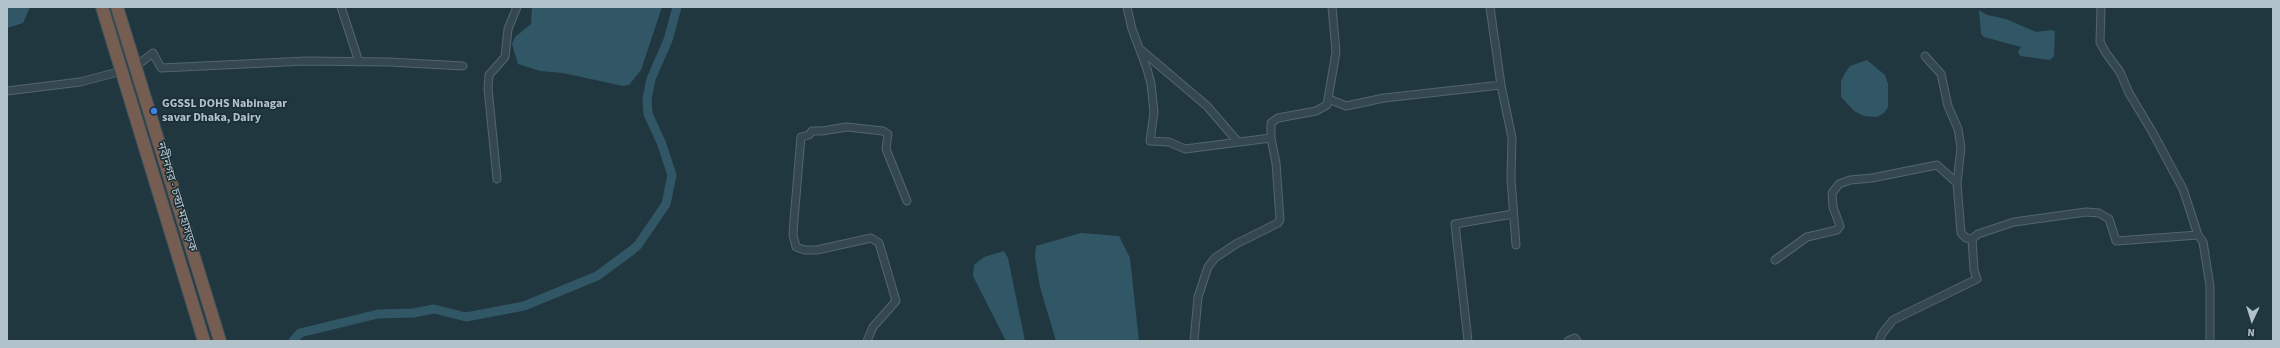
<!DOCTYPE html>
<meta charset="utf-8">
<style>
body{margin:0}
#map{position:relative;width:2280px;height:348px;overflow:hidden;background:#213740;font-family:"Source Sans 3",sans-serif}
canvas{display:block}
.frame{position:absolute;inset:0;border:8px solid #b1c2ca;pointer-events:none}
.north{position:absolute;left:2232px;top:300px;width:40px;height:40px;-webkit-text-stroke:3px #1a2d34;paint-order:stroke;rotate:184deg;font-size:11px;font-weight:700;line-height:16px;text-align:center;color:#b1c2ca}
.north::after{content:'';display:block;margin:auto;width:14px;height:18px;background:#b1c2ca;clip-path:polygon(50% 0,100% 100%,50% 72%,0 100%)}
</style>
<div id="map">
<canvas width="2280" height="348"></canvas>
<div class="frame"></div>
<div class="north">N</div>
</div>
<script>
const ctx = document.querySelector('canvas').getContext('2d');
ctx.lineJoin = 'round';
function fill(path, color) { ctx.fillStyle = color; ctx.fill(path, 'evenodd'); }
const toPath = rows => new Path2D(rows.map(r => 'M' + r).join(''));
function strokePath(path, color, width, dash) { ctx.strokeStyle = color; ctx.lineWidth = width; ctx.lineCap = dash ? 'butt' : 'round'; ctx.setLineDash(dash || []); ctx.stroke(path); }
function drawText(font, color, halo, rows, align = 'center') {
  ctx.font = font + ' "Source Sans 3","Noto Sans Bengali",sans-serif'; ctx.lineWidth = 3; ctx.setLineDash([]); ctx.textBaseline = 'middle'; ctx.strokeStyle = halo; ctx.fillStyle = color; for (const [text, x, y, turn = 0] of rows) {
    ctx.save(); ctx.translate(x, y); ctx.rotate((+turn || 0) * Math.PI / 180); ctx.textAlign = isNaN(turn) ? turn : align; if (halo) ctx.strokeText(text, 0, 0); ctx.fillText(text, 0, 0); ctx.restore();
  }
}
fill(toPath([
 [7,7,30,7,23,23,7,28],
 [532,7,662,7,641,70,629,85,623,86,563,73,540,71,518,64,512,44,515,37,531,24],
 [1979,10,1987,15,2006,19,2036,32,2051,30,2055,31,2054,56,2050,60,2020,56,2018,52,2021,47,1984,37,1981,34],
 [1867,60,1885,75,1888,84,1888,107,1884,113,1877,117,1864,116,1854,111,1841,97,1841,81,1844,75,1850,66],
 [1081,233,1119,236,1130,258,1139,341,1056,341,1040,287,1035,257,1036,246],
 [1004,251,1008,258,1025,341,1006,341,973,276,974,265,984,257]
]), '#315766');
strokePath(toPath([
 [293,341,300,333,378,314,413,313,434,309,466,317,524,306,597,276,631,251,638,245,666,204,672,175,661,142,648,114,647,99,651,79,668,40,677,7]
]), '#315766', 9);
const street = toPath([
 [341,7,359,62],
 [1127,7,1132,29,1147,69,1151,84,1154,112,1150,141,1169,142,1185,149,1271,138],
 [1490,7,1501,85,1512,138,1511,179,1516,245],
 [2101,7,2100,42,2106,53,2120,72,2129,93,2153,133,2183,189,2198,235,2203,242,2210,286,2210,341],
 [1141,50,1207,106,1238,142],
 [1925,56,1941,74,1948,106,1958,129,1961,148,1957,183],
 [135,67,153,53,161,68,306,61,389,62,463,66],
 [7,91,80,82,122,71],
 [1329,99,1346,106,1384,98,1501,85],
 [497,179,488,88,489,75,505,57,508,29,517,7],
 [1775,260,1807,237,1837,230,1840,226,1833,207,1832,193,1839,184,1850,180,1872,178,1937,165,1957,183,1961,233,1966,238,1972,239],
 [867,341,873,327,896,301,879,243,871,238,817,250,805,250,796,247,793,235,794,220,801,137,809,135,812,131,822,131,847,127,883,131,888,134,886,149,907,201],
 [1194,341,1198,297,1208,267,1215,258,1236,244,1278,223,1280,220,1276,163,1271,138,1271,123,1278,118,1316,111,1327,105,1336,52,1332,7],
 [1468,341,1455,224,1513,214],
 [1568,341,1575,338,1577,341],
 [1879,341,1882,334,1893,320,1977,279,1974,270,1972,239,1978,234,2014,222,2086,212,2099,213,2109,219,2116,241,2198,235]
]);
const highway = toPath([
 [102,7,204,341],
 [117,7,220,341]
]);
strokePath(street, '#53656d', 9);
strokePath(highway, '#40525a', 14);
strokePath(street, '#35484f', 7);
strokePath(highway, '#765d51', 12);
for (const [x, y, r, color] of [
 [154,111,4,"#3f7fe0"]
]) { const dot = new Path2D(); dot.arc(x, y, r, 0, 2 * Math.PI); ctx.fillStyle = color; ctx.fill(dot); strokePath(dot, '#1a2d34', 1.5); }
drawText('bold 12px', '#b1c2ca', '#1a2d34', [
 ["GGSSL DOHS Nabinagar",162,104],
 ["savar Dhaka, Dairy",162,118]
], 'left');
drawText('12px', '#b1c2ca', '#1a2d34', [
 ["নবীনগর - চন্দ্রা মহাসড়ক",176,197,73]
]);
</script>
